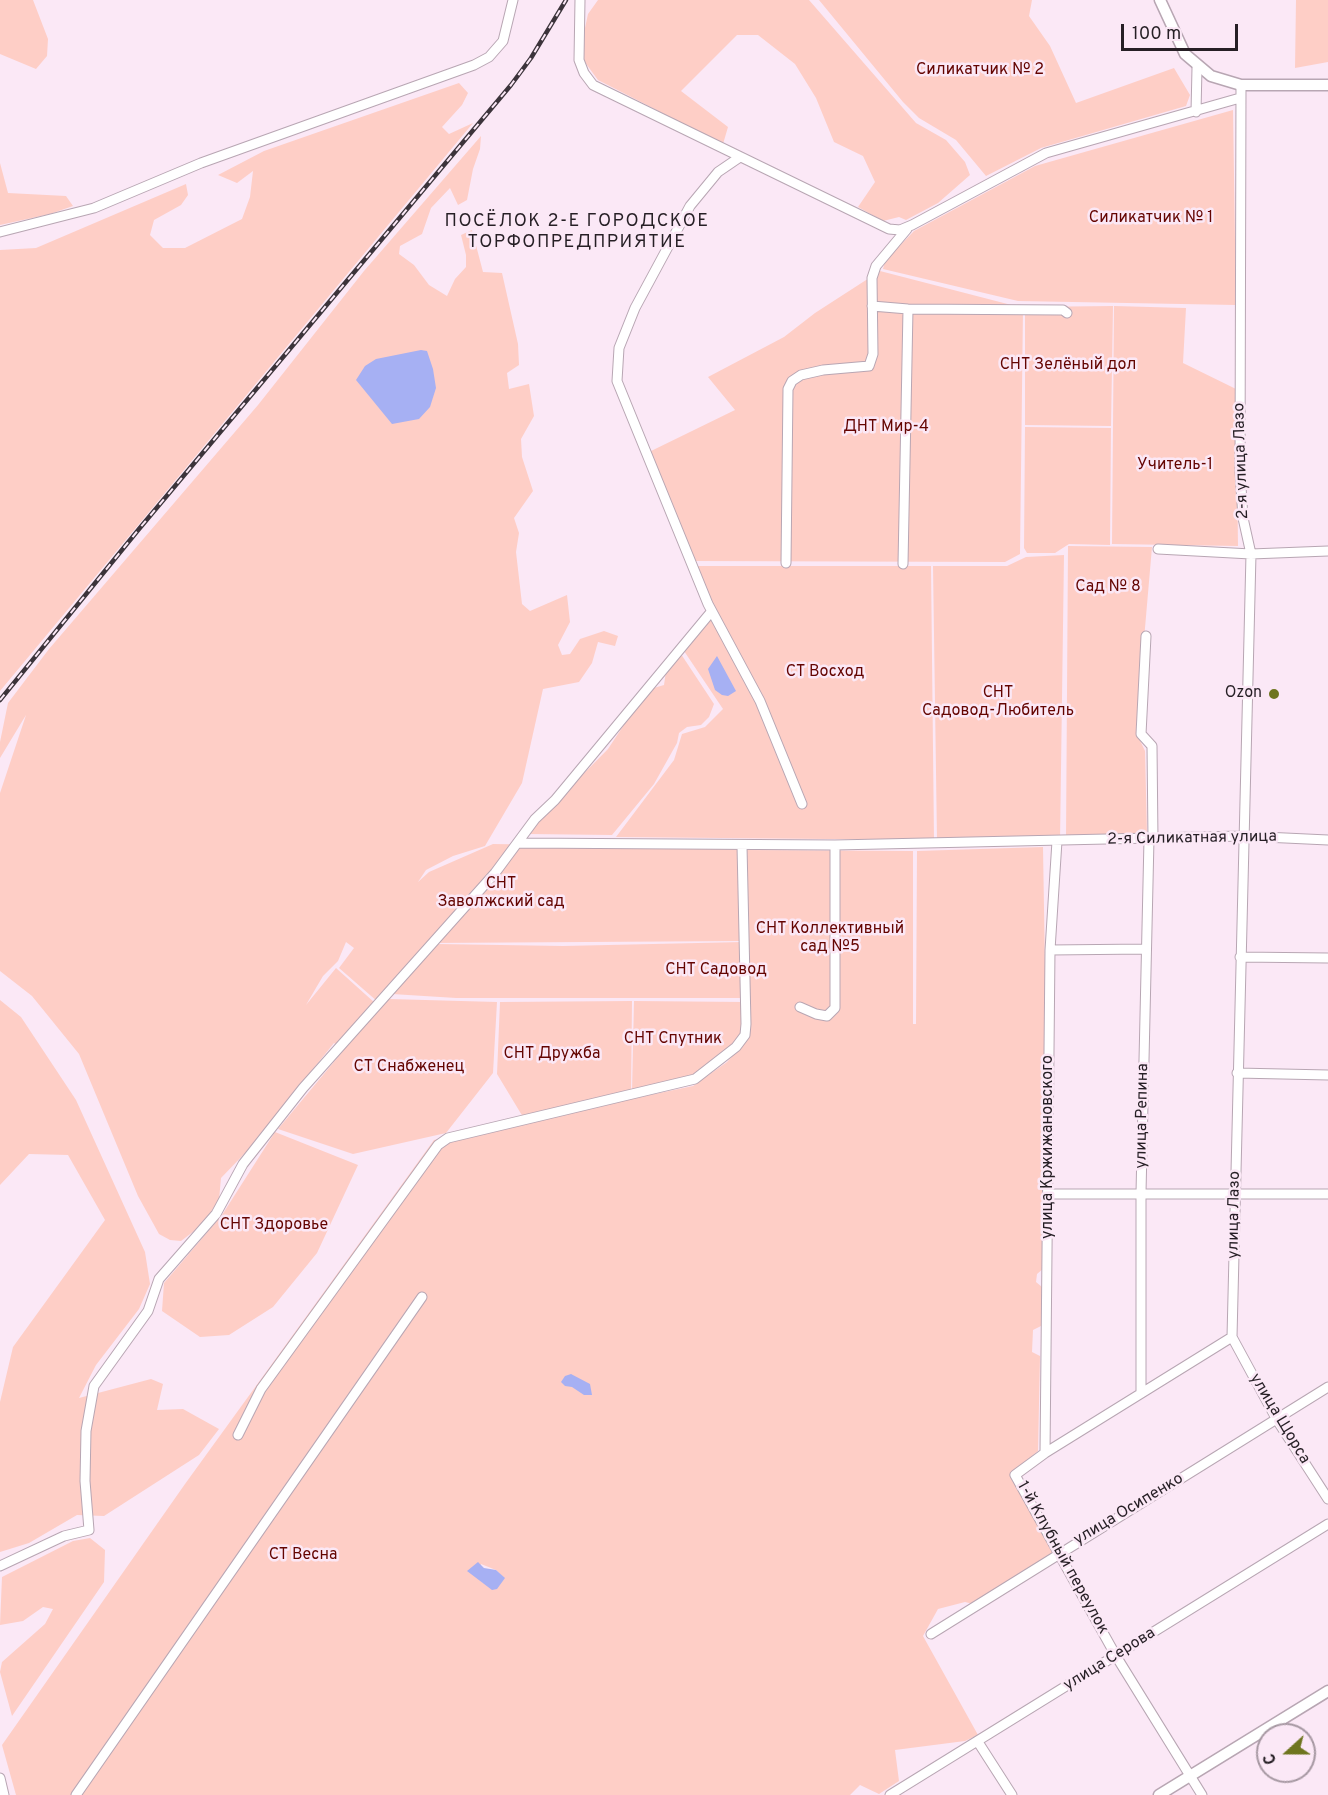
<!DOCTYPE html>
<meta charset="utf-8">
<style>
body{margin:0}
#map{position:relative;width:1328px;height:1795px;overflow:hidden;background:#fbe8f6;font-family:Overpass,sans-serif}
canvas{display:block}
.north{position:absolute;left:1256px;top:1723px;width:60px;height:60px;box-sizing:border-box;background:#fbe8f6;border:2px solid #a698a2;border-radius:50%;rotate:249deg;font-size:16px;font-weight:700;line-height:24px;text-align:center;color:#261f25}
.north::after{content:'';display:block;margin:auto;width:21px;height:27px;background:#6e751e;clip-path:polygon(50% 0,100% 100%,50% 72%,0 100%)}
.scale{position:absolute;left:1121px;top:24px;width:117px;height:27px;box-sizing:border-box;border:3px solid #261f25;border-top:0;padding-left:8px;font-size:18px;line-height:21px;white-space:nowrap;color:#261f25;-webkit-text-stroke:4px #fbe8f6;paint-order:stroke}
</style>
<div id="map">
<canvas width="1328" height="1795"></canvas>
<div class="north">С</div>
<div class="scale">100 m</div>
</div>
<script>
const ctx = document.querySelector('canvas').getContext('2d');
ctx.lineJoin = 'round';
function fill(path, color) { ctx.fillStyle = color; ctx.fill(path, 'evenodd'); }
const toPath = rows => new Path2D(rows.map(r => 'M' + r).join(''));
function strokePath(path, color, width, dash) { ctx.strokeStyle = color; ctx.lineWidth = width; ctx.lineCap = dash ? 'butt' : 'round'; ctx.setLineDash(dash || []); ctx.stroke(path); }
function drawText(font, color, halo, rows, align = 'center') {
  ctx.font = font + ' Overpass,sans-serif'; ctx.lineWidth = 5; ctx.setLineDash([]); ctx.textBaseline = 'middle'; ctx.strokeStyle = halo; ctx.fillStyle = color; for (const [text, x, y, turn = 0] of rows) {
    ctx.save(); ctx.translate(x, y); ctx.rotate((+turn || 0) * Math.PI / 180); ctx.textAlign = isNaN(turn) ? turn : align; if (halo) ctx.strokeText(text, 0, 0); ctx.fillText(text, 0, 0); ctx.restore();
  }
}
fill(toPath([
 [0,0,33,0,48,39,47,56,36,69,0,54],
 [598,0,809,0,916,123,946,140,965,162,970,175,938,203,906,220,899,217,883,221,858,207,875,182,863,156,834,142,816,98,795,64,758,35,737,35,681,91,728,127,723,144,598,80,584,61,583,37,588,14],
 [819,0,1032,0,1029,16,1050,46,1076,103,1174,68,1190,95,1186,106,1041,148,986,176,956,140,919,118,903,102],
 [1296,0,1328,0,1328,62,1295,68],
 [459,83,468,93,462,105,442,127,449,134,473,123,0,691,0,250,36,248,186,184,188,195,181,205,154,220,150,235,163,248,185,248,242,219,250,197,253,171,237,183,218,175,264,151],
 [1233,110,1236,305,1018,301,883,269,885,261,914,231,1035,166],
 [481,136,480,149,473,169,467,200,458,205,450,188,431,208,422,234,400,246,399,254,414,265,429,285,447,296,455,279,466,267,466,255,461,235,472,230,483,272,502,273,518,344,519,365,507,373,509,389,529,384,534,416,521,439,522,457,533,491,514,518,519,533,516,552,522,604,530,611,567,595,570,622,558,645,562,655,570,654,580,639,604,631,618,636,615,646,598,642,592,663,579,682,543,689,522,783,485,846,453,856,426,870,418,882,429,872,493,844,740,848,742,941,431,943,379,1002,389,999,497,1002,493,1073,446,1133,353,1154,278,1129,343,1051,334,1043,247,1151,221,1178,219,1200,202,1225,181,1241,170,1240,159,1234,138,1196,79,1054,32,996,0,971,0,793,26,715,0,758,0,742,8,703,49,649,258,405,364,271],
 [346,942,354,948,339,968,378,1002,375,1003,336,968,306,1005,323,976,338,961],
 [0,163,8,193,66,196,73,206,50,214,0,225],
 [880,271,1023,308,1020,554,1005,562,693,561,649,452,735,410,708,377,784,337,815,313],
 [1113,306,1111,426,1025,425,1025,307],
 [1114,306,1186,308,1183,363,1236,389,1238,546,1112,544],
 [1025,427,1111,428,1110,545,1069,544,1055,553,1027,553,1024,548],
 [1068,546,1152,547,1136,732,1145,751,1147,834,1066,838],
 [1064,555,1060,841,937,840,933,566,1007,566,1026,557],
 [696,566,931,566,934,840,616,837,674,760,682,734,705,727,723,709,684,651,716,613],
 [677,648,714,704,709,717,701,725,687,727,679,733,677,743,654,784,612,835,528,834,533,825,608,749,647,690,664,685,666,671],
 [1043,847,1046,1030,1044,1268,1037,1274,1036,1282,1042,1287,1041,1326,1033,1330,1032,1352,1040,1356,1038,1451,1010,1475,1054,1552,973,1604,965,1602,938,1609,923,1636,978,1735,965,1741,895,1750,899,1781,879,1794,860,1785,850,1795,16,1795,2,1745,185,1484,434,1140,693,1086,727,1062,749,1038,747,850,913,851,913,1024,916,1024,917,851],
 [481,1564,496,1570,504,1578,500,1583,483,1583,480,1579],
 [743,942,744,998,456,998,392,994,437,944,563,946],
 [0,1000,21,1017,76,1100,145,1252,150,1284,139,1309,96,1365,79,1398,151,1379,163,1384,157,1410,183,1409,219,1429,199,1455,104,1516,77,1515,29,1543,0,1552,0,1402,13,1347,105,1220,68,1155,29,1154,0,1185],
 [632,1001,631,1092,523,1117,497,1074,500,1002],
 [634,1001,744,1002,742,1033,719,1059,693,1077,632,1092],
 [275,1132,358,1165,317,1253,273,1307,229,1335,200,1337,162,1311,164,1283,222,1215],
 [90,1538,105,1550,104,1582,12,1716,0,1672,2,1662,45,1624,53,1609,43,1607,23,1621,0,1625,2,1577,73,1541]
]), '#fecec6');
fill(toPath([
 [421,350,427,351,433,369,436,388,430,407,419,419,392,424,356,380,365,366,376,359],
 [717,656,736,691,728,696,722,695,715,690,708,669],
 [571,1374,590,1384,592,1395,584,1395,572,1387,565,1386,561,1382,565,1376],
 [478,1562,484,1568,496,1570,505,1578,497,1589,492,1590,467,1571]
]), '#a6b0f3');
const minor = toPath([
 [580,0,579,60,584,73,593,85,889,229,900,230,912,225,1046,153,1240,98],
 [1196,112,1197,68],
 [740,157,718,172,690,206,635,308,619,348,617,381,708,604,760,701,802,804],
 [0,232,94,208,201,163,474,65,489,57,503,41,513,0],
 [872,306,908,309,1063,310,1067,313],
 [1158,549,1251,554,1328,551],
 [786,563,788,389,792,381,801,375,823,370,869,366,873,354,872,278,876,266,907,229],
 [903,564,908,309],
 [1146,636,1141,734,1152,746,1153,839],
 [519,843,835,845,1243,836,1328,840],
 [1050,950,1146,949],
 [1240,957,1328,958],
 [800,1007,816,1014,827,1016,835,1008,835,845],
 [1237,1073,1328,1075],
 [1049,1194,1328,1194],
 [1232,1337,1277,1420,1328,1499],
 [1141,1393,1141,1193,1149,839],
 [238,1435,261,1389,438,1145,448,1138,695,1079,736,1047,745,1035,746,1024,742,846],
 [1045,1453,1050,950,1057,841],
 [0,1566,64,1536,89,1530,85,1481,86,1431,94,1386,148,1311,159,1279,216,1214,243,1164,303,1088,495,873,535,819,555,800,711,612],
 [931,1634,1328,1387],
 [978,1742,1012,1795],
 [0,1778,4,1795],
 [76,1795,422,1297],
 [890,1795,1328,1524],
 [1202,1795,1116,1656,1015,1475,1045,1453,1232,1337,1251,554,1243,518,1240,471,1241,85]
]);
const major = toPath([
 [1160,0,1185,54,1211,76,1241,85,1328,85],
 [1159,1795,1328,1691]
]);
strokePath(minor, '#b8a6b3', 11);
strokePath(major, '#b8a6b3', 13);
strokePath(minor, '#fff', 9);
strokePath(major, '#fff', 10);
const rail = toPath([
 [0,700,139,529,511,85,531,58,566,0]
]);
strokePath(rail, '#3c343b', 4.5);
strokePath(rail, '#fbe8f6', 2, [7]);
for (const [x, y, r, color] of [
 [1274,694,6,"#6e751e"]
]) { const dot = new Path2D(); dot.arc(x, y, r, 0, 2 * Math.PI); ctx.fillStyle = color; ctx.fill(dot); strokePath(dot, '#fbe8f6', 2); }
drawText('16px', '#640401', '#fbe8f6', [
 ["Силикатчик № 2",980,71],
 ["Силикатчик № 1",1151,219],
 ["СНТ Зелёный дол",1068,366],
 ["ДНТ Мир-4",886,428],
 ["Учитель-1",1175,466],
 ["Сад № 8",1108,588],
 ["СТ Восход",825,673],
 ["СНТ",998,694],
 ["Садовод-Любитель",998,712],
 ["СНТ",501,885],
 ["Заволжский сад",501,903],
 ["СНТ Коллективный",830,930],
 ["сад №5",830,948],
 ["СНТ Садовод",716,971],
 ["СНТ Спутник",673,1040],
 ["СНТ Дружба",552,1055],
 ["СТ Снабженец",409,1068],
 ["СНТ Здоровье",274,1226],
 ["СТ Весна",303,1556]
]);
drawText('16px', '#261f25', '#fbe8f6', [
 ["2-я улица Лазо",1242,461,-92],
 ["2-я Силикатная улица",1192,839,-1],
 ["улица Репина",1143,1116,-89],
 ["улица Кржижановского",1049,1147,-90],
 ["улица Лазо",1235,1215,-89],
 ["улица Щорса",1279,1419,59],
 ["улица Осипенко",1129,1510,-31],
 ["1-й Клубный переулок",1062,1558,61],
 ["улица Серова",1110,1660,-32]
]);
drawText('16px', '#261f25', '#fbe8f6', [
 ["Ozon",1262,694]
], 'right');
ctx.letterSpacing = '1.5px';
drawText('18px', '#261f25', '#fbe8f6', [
 ["ПОСЁЛОК 2-Е ГОРОДСКОЕ",577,222],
 ["ТОРФОПРЕДПРИЯТИЕ",577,243]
]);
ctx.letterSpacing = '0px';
</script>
